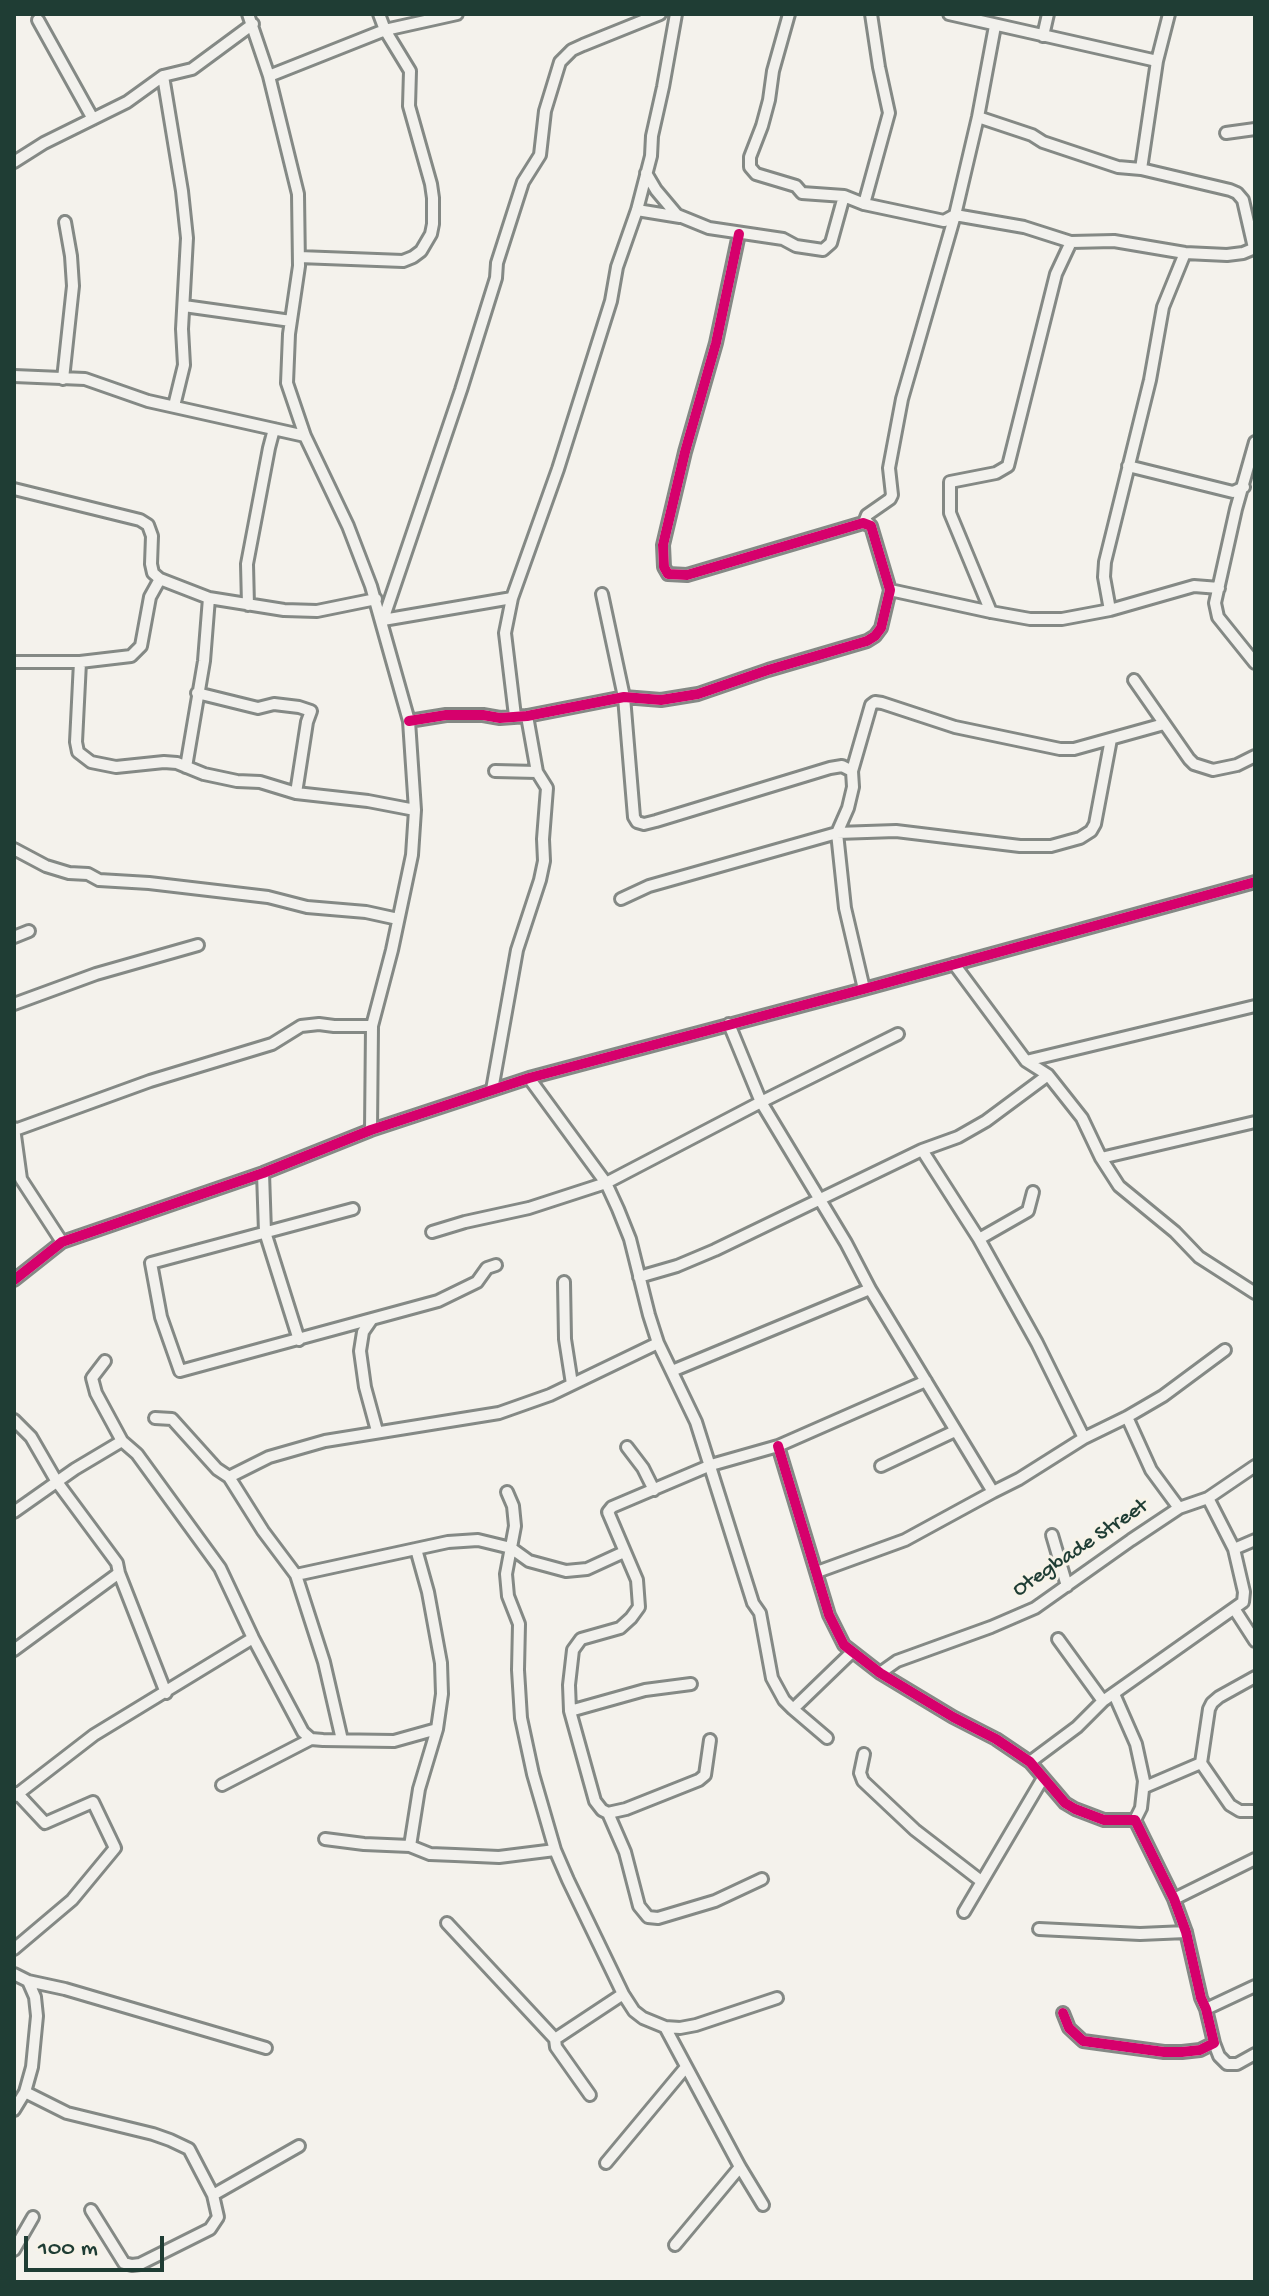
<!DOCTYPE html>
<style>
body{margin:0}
#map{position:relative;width:1269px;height:2296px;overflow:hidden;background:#f4f2ec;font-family:"Gochi Hand",sans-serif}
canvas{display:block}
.frame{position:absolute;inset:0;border:16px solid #1f3d34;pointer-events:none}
.scale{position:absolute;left:24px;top:2236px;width:140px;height:36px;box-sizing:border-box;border:4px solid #1f3d34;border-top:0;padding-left:10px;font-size:24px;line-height:28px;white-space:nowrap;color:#1f3d34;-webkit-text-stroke:6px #f7f3e8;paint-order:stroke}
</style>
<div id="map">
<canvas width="1269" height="2296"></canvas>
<div class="frame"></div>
<div class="scale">100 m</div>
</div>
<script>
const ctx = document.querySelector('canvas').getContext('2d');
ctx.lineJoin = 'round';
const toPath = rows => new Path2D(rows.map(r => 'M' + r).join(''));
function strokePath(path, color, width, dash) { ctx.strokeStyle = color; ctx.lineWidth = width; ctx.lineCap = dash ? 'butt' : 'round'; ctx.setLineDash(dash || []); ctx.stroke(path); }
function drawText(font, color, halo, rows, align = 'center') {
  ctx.font = font + ' "Gochi Hand",sans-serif'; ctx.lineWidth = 6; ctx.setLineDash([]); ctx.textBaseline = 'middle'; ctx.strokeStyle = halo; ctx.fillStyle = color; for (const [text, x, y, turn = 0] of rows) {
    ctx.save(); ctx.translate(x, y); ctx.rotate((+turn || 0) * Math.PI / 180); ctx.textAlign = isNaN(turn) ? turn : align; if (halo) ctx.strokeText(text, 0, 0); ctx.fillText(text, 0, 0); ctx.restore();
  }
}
const minor = toPath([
 [248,14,269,76,298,194,299,266,289,334,287,383,305,436,348,526,371,586,409,721,415,810,412,855,392,950,372,1026,371,1130],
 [789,14,773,71,769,100,762,126,750,157,750,167,756,174,796,186,802,193,844,196,864,204,944,221,955,215,1024,227,1071,242,1114,241,1185,253,1227,255,1243,253,1255,248],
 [949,14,1157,61],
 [38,20,93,119],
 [1043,36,1048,14],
 [163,76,182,191,187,238,182,329,184,365,174,406],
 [269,76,385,30,457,14],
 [978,117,1032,135,1043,142,1118,167,1141,169,1230,190,1237,193,1243,200,1254,248],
 [1226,133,1255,129],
 [14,162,44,143,127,102,163,76,192,69,253,24],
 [1141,169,1157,61,1169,14],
 [646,173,656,190,677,215,709,228,783,239,796,246,823,250,831,243,844,196],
 [864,204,889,113,879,67,871,14],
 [637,210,680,217],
 [299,257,403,261,413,257,421,251,431,234,433,224,433,198,431,184,409,106,410,71,385,30,379,14],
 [184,306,291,321],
 [14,376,85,379,148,401,305,436],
 [63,379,73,286,71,256,65,222],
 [1255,442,1236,509,1215,603,1218,617,1255,663],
 [1128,466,1233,492,1244,487],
 [14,489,140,520,148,525,152,536,151,564,153,573,160,579,209,598,284,610,317,611,376,599],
 [870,525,865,520,867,515,890,499,892,495,889,468,902,399,955,215,978,117,995,26],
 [890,590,991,612,1030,619,1062,619,1110,610,1194,586,1219,588],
 [602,594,624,697,634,817,637,822,644,824,656,821,830,768,842,766,852,771,853,787,848,808,837,833,845,908,864,989],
 [512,598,383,620,461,390,496,278,497,263,523,182,540,155,545,111,560,62,572,50,583,45,660,14],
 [248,605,247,564,269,448,274,429],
 [1110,610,1104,577,1105,562,1150,380,1163,307,1185,253],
 [991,612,950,513,950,482,996,473,1008,466,1056,274,1071,242],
 [14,662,80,662,131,656,141,646,150,597,160,579],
 [80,662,76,742,78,752,91,762,116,767,164,762,177,763,204,774,237,781,260,782,296,793,368,801,415,810],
 [1134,680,1189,759,1194,764,1213,770,1237,765,1255,756],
 [197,693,258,708,274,704,299,707,311,711,307,722,296,793],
 [515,716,505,633,512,598,558,469,611,301,617,267,637,210,651,156,652,136,663,87,676,14],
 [409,721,446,715,483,715,500,718,527,716,624,697,661,700,698,694,768,670,867,641,875,636,881,628,890,590,871,526,863,523,687,575,668,574,664,567,663,545,685,452,716,343,739,234],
 [186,767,204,661,209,598],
 [495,771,537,772],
 [852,771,871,705,875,702,882,703,955,727,1060,749,1074,749,1164,724],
 [14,849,46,866,69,873,88,874,99,880,149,883,268,897,307,907,366,912,398,919],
 [621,899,649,886,837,833,896,831,1020,846,1051,846,1080,838,1091,831,1095,824,1111,739],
 [14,937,29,931],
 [954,964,1026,1061,1048,1075,1082,1118,1101,1158,1119,1186,1175,1232,1199,1257,1255,1293],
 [14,1004,96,974,198,945],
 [729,1024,761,1102,846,1243,870,1289,993,1492,1019,1479,1084,1438,1127,1417,1163,1396,1225,1350],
 [1026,1061,1255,1006],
 [529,1078,606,1183,618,1209,630,1239,649,1315,658,1343,696,1422,753,1603,760,1613,772,1678,784,1700,793,1709,852,1652],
 [492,1090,517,950,540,880,544,861,543,839,547,788,537,772,527,716],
 [14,1128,21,1179,62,1242],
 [15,1130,150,1081,272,1044,301,1026,319,1024,334,1026,372,1026],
 [922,1150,958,1137,986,1121,1048,1075],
 [1101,1158,1255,1122],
 [263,1173,265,1232,299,1340],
 [353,1209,151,1263,161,1317,180,1371,438,1301,477,1282,487,1268,496,1265],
 [432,1232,465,1222,529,1208,606,1183,761,1102,898,1034],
 [979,1239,1028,1211,1033,1192],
 [639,1277,677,1266,715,1250,922,1150,979,1239,1037,1343,1084,1438],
 [14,1280,62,1242,263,1173,371,1130,529,1078,864,989,1255,882],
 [564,1282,565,1339,572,1384],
 [372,1319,363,1332,360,1351,365,1387,377,1431],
 [105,1361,92,1378,96,1393,122,1441,137,1454,220,1568,253,1638,303,1732,311,1739,323,1740,394,1741,437,1729],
 [672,1371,870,1289],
 [1127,1417,1151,1470,1179,1508],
 [155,1418,172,1419,217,1469,229,1477,263,1531,296,1575,324,1662,342,1740],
 [14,1420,31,1437,57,1482,117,1563,119,1573,166,1693],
 [778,1446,829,1615,844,1645,880,1673,953,1717,996,1739,1030,1762,1065,1803,1075,1809,1104,1820,1135,1820,1174,1899,1186,1932,1201,1998,1206,2009,1214,2043,1200,2050,1182,2052,1164,2052,1083,2041,1069,2028,1063,2013],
 [627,1447,643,1468,654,1490],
 [881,1466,955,1431],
 [229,1477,269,1457,325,1441,499,1413,550,1395,658,1343],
 [507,1492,513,1506,515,1526,506,1574,508,1596,519,1624,518,1670,521,1718,533,1774,555,1850,568,1880,623,1994,634,2011,643,2018,665,2027,680,2028,696,2025,777,1998],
 [14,1512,75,1469,122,1441],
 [1052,1535,1067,1586],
 [1234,1549,1255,1540],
 [817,1572,905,1540,993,1492],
 [296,1575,448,1542,478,1540,511,1548,529,1561,566,1571,587,1569,624,1552],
 [1235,1610,1255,1641],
 [1058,1639,1103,1701],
 [14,1650,119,1573],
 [880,1673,897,1661,991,1627,1035,1608,1131,1540,1179,1508,1208,1498,1255,1466],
 [1255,1677,1219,1697,1212,1703,1209,1709,1201,1763,1230,1805,1240,1811,1255,1811],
 [1114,1694,1136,1744,1144,1781,1141,1808,1135,1820],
 [793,1709,827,1738],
 [570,1711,645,1690,691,1684],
 [710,1740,705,1775,699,1780,626,1809,608,1813,602,1810,595,1801,570,1711,569,1685,573,1650,581,1639,620,1628,631,1618,639,1607,637,1580,608,1512,612,1507,711,1465,778,1446,926,1381],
 [864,1754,860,1773,863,1781,915,1830,981,1881],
 [1030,1762,1077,1727,1103,1701,1243,1602,1244,1592,1234,1549,1208,1498],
 [222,1785,311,1739],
 [1145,1787,1201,1763],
 [15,1796,94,1735,253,1638],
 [608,1813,625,1852,639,1906,648,1917,658,1918,715,1901,762,1879],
 [325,1839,364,1844,410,1846,430,1854,455,1855,499,1857,555,1850],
 [410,1846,419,1789,437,1729,442,1694,441,1663,428,1592,416,1549],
 [1174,1899,1255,1859],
 [964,1912,1043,1778],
 [447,1923,555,2039,556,2047,590,2095],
 [1039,1929,1140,1934,1186,1932],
 [14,1949,72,1900,115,1848,93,1802,45,1823,17,1793],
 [14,1974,28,1981,65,1989,266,2048],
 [1206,2009,1255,1986],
 [665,2027,740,2167,763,2205],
 [555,2039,623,1994],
 [1214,2043,1219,2056,1227,2064,1237,2064,1255,2054],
 [25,2092,67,2113,153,2134,170,2140,189,2149,213,2195,218,2217,210,2229,140,2264,132,2265,124,2263,91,2210],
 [14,2110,25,2092,32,2067,37,2016,35,1997,28,1981],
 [606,2163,686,2067],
 [213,2195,299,2146],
 [675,2245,740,2167],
 [14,2250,33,2217]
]);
strokePath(minor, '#848985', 16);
strokePath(minor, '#f2f1ed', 10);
strokePath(toPath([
 [409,721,446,715,483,715,500,718,527,716,624,697,661,700,698,694,768,670,867,641,875,636,881,628,890,590,871,526,863,523,687,575,668,574,664,567,663,545,685,452,716,343,739,234],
 [14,1280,62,1242,263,1173,371,1130,529,1078,864,989,1255,882],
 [778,1446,829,1615,844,1645,880,1673,953,1717,996,1739,1030,1762,1065,1803,1075,1809,1104,1820,1135,1820,1174,1899,1186,1932,1201,1998,1206,2009,1214,2043,1200,2050,1182,2052,1164,2052,1083,2041,1069,2028,1063,2013]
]), '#d6006c', 10);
drawText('22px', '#1f3d34', '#f7f3e8', [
 ["Otegbade Street",1081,1549,-34]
]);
</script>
